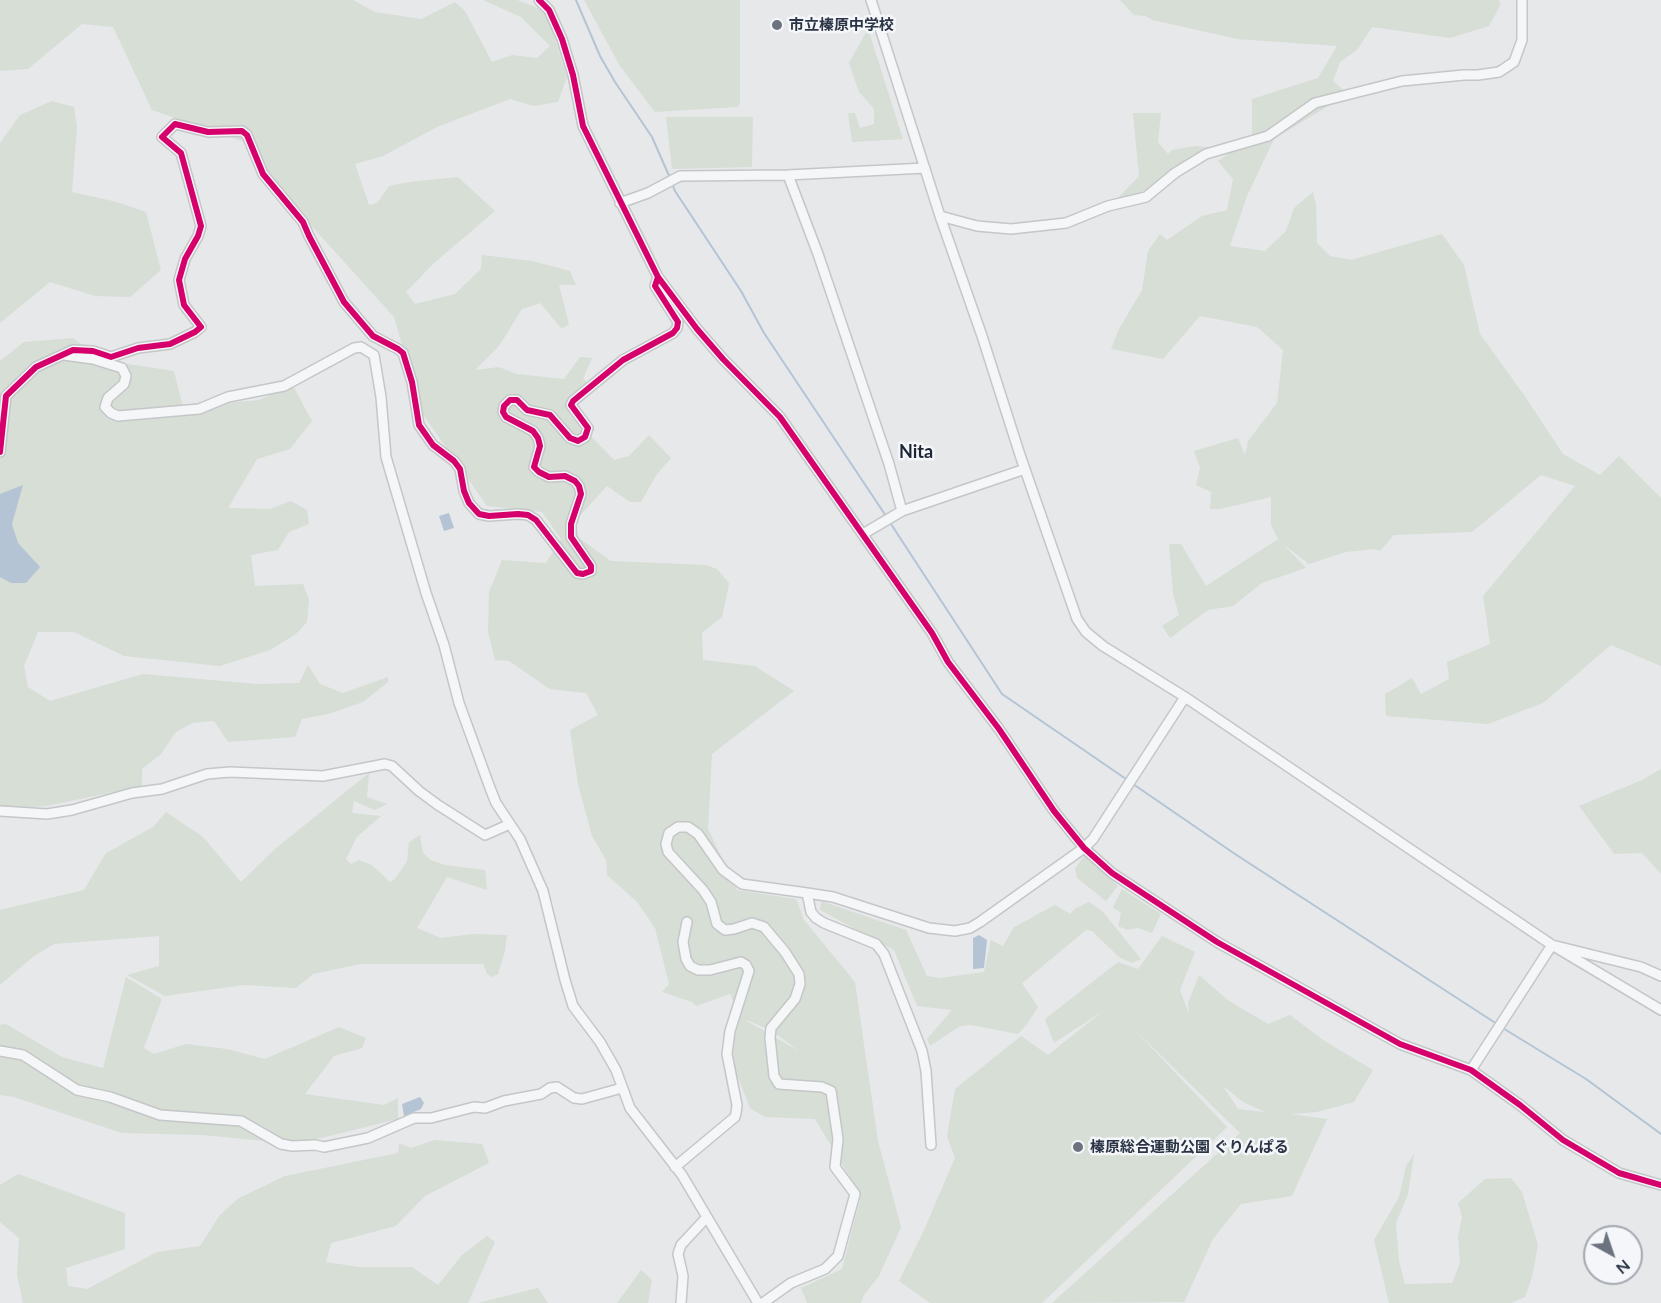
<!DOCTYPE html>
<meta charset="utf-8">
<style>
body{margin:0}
#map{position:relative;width:1661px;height:1303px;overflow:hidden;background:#e6e8ea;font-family:Lato,sans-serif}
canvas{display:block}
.north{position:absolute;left:1583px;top:1225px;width:60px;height:60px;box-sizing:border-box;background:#f4f6f9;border:2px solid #a4a8b1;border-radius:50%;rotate:140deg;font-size:16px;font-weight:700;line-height:24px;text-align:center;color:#2b3445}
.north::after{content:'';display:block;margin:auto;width:21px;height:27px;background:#6c737f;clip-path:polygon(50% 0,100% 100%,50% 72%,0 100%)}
</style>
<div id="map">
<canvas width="1661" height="1303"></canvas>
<div class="north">N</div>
</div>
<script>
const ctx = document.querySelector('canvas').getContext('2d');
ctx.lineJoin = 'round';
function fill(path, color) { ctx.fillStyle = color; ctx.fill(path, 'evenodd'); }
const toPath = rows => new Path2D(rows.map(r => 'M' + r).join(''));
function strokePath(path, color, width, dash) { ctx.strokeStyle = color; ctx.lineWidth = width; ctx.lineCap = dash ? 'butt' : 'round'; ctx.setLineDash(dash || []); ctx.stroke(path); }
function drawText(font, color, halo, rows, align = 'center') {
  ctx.font = font + ' Lato,"Noto Sans JP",sans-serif'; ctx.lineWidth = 5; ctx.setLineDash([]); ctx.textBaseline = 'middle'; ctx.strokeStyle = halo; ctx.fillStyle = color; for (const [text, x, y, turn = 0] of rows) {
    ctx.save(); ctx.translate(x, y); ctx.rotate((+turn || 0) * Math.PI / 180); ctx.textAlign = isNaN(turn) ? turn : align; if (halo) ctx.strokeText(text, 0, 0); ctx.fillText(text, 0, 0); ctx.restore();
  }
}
fill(toPath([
 [0,0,353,0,375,12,421,19,455,2,465,11,492,62,512,55,537,58,550,46,521,17,483,0,517,0,546,11,567,77,558,102,534,106,510,99,437,127,383,156,355,164,369,205,377,203,389,186,410,182,458,177,495,211,433,264,406,292,415,304,455,294,481,269,482,255,532,261,570,271,576,285,559,285,569,324,562,329,540,303,522,309,499,346,475,370,499,367,516,374,564,379,580,357,592,358,583,379,589,384,565,403,572,417,614,460,629,456,649,435,671,458,657,474,641,502,630,502,607,486,575,521,579,538,611,561,706,565,717,569,729,583,728,589,722,617,702,633,703,660,755,666,794,691,712,754,708,829,737,890,796,899,804,920,855,982,878,1141,901,1227,879,1276,864,1295,861,1303,807,1303,801,1288,842,1269,861,1196,842,1164,815,1119,765,1117,750,1108,734,1067,733,1044,740,1016,730,994,696,1006,692,1002,662,992,669,984,655,928,637,902,607,875,606,860,592,836,578,784,570,730,598,715,586,693,550,689,509,661,495,660,488,632,489,592,502,560,546,563,561,539,542,512,487,506,422,413,394,317,298,211,244,142,152,110,113,27,82,24,28,69,0,71],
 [747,1020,772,1031,799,1051,747,1021],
 [584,0,740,0,740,104,737,107,655,112,620,66],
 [1120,0,1498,0,1501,4,1489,26,1450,38,1372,27,1357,50,1340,62,1333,81,1348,94,1274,139,1247,196,1230,246,1265,251,1286,231,1294,208,1313,192,1316,205,1317,243,1330,256,1351,260,1442,234,1464,265,1480,334,1524,395,1563,454,1600,475,1619,456,1661,498,1661,666,1611,645,1543,703,1488,724,1386,716,1385,694,1412,678,1421,694,1449,679,1447,662,1490,644,1483,596,1575,486,1541,475,1472,532,1394,535,1380,551,1374,549,1345,552,1309,564,1283,544,1306,568,1262,583,1233,606,1208,610,1170,638,1162,626,1179,615,1173,594,1169,544,1181,544,1206,586,1278,539,1271,525,1271,497,1220,509,1210,509,1211,492,1196,485,1200,468,1194,451,1238,438,1245,455,1248,441,1277,403,1283,350,1257,327,1200,316,1163,359,1111,349,1119,329,1142,290,1148,251,1160,234,1167,240,1202,216,1227,210,1233,179,1218,161,1252,137,1252,99,1318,78,1337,46,1237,39,1153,20,1145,16,1134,15],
 [868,29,869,32,903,139,852,142,848,113,855,113,860,128,874,124,874,109,859,92,849,63],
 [52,101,74,107,77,127,72,192,117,202,146,212,161,270,130,297,95,296,50,282,0,323,0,143,20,115],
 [1133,113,1161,113,1158,142,1168,154,1172,150,1195,146,1209,147,1138,195,1117,199,1139,176],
 [666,117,753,117,752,167,672,169],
 [73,338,102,360,174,371,183,407,259,400,293,386,312,421,290,449,257,459,228,508,270,509,291,501,307,510,309,524,289,532,278,550,251,555,255,586,303,584,309,600,307,622,296,634,270,650,220,666,124,656,74,632,38,632,24,666,28,687,50,701,143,674,257,684,299,683,308,665,320,684,343,693,388,677,388,682,363,702,328,714,302,719,295,737,228,742,214,721,192,723,175,733,161,754,142,769,142,786,47,806,21,808,0,815,0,361,24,342],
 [1661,769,1661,874,1642,853,1614,854,1579,806,1642,780],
 [369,773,367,797,387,804,375,810,354,801,352,813,381,816,357,837,346,859,351,864,359,860,372,865,390,882,395,879,407,861,409,842,420,835,423,853,431,860,445,865,485,870,487,890,447,877,417,928,441,938,473,934,507,935,505,951,498,974,492,977,487,974,483,964,360,964,313,974,296,988,244,985,165,996,127,975,159,966,159,936,54,944,34,956,0,985,0,910,84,890,106,853,153,827,166,812,203,837,241,882,275,849],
 [1085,854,1118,886,1106,901,1077,878,1075,869],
 [1122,889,1161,914,1152,933,1138,928,1127,930,1118,926,1121,913,1113,907],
 [821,901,906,930,927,976,940,978,984,972,991,940,1003,946,1014,927,1055,905,1070,914,1076,908,1089,902,1103,912,1141,959,1132,963,1119,957,1092,931,1086,930,1022,983,1038,1007,1027,1024,1018,1034,971,1025,960,1026,930,1046,927,1039,952,1010,917,1006,894,950,820,910],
 [1162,936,1195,952,1180,990,1189,1014,1188,1003,1199,975,1229,1001,1268,1024,1290,1015,1323,1040,1373,1070,1354,1102,1317,1112,1291,1114,1327,1119,1292,1196,1241,1204,1213,1239,1184,1302,1052,1303,1240,1133,1132,1027,1227,1127,1042,1303,930,1303,899,1281,924,1230,955,1158,947,1136,955,1089,1021,1036,1048,1055,1103,1011,1054,1043,1045,1019,1118,962,1138,969],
 [1223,1086,1243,1102,1265,1112,1238,1109],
 [126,977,162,999,144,1048,154,1054,186,1044,227,1049,265,1059,339,1027,366,1038,362,1048,334,1056,305,1094,384,1105,398,1098,398,1119,297,1144,203,1135,122,1133,14,1097,0,1095,0,1025,6,1024,62,1057,103,1068],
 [435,1140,482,1144,489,1163,425,1196,396,1226,331,1243,326,1262,359,1267,412,1267,438,1285,462,1255,487,1236,495,1242,468,1303,23,1303,17,1275,19,1238,0,1222,0,1185,18,1174,125,1213,125,1249,66,1268,68,1286,87,1289,157,1252,200,1246,220,1215,239,1198,285,1176,398,1153,399,1143,411,1148],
 [1414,1154,1408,1194,1396,1223,1399,1261,1405,1284,1452,1283,1460,1263,1458,1237,1462,1217,1458,1203,1485,1179,1511,1178,1522,1192,1538,1245,1532,1277,1525,1297,1511,1303,1389,1303,1374,1240,1399,1197,1406,1166],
 [641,1270,652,1280,648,1303,617,1303],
 [538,1288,548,1303,478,1303]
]), '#d6ded6');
fill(toPath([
 [23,485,12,524,18,543,40,567,26,583,11,583,0,577,0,494],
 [449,513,454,528,444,531,439,516],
 [979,935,987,940,984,968,973,969,973,938],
 [420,1097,424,1103,421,1109,404,1116,402,1104]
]), '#b4c4d5');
strokePath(toPath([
 [576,0,600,56,615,82,652,137,670,178],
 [672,183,675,191,741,291,764,333,886,516],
 [889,521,1002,694,1129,781],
 [1133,784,1235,854,1497,1024],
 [1501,1027,1586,1079,1661,1134]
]), '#b4c4d5', 2);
const minor = toPath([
 [539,0,549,10,562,39,573,75,583,126,658,277,697,329,723,359,780,417,932,633,948,662,999,729,1054,811,1084,848,1112,873,1217,942,1400,1044,1471,1070,1520,1105,1563,1140,1619,1173,1661,1185],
 [871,0,940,216,982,336,1020,455,1077,619,1086,632,1103,646,1185,697,1552,945,1661,1010],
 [788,175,818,254,889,464,902,511],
 [620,203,648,193,680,176,788,175,925,168],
 [940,216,977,226,1011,229,1066,223,1108,206,1146,197,1175,173,1206,154,1268,136,1315,103,1402,81,1464,75,1478,75,1499,72,1514,62,1522,40,1522,0],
 [64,355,93,359,122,368,126,376,124,384,108,398,105,407,111,413,118,416,199,409,228,397,284,386,354,348,361,347,374,355,381,397,386,457,426,593,444,645,459,703,490,788,496,803,520,839,543,891,565,980,573,1006,600,1042,616,1070,630,1108,682,1175,758,1303],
 [0,452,6,396,36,367,73,350,93,351,111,357,138,348,170,344,195,332,201,327,184,305,179,280,185,259,198,236,201,226,181,153,162,137,175,124,208,132,242,131,247,135,263,174,303,222,309,236,344,302,373,336,398,349,403,353,412,382,419,425,433,445,454,461,460,469,464,491,469,503,479,514,489,516,518,514,528,515,536,520,577,573,583,574,591,571,591,566,571,537,571,524,581,494,579,486,575,481,565,476,549,477,539,472,534,467,540,446,538,438,533,431,506,417,503,412,504,406,510,400,517,400,527,410,550,415,570,438,578,441,585,437,588,428,571,405,573,401,623,360,673,333,677,328,678,322,655,286,658,277],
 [863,534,902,511,1025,469],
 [0,811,47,814,72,810,132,793,162,789,207,774,230,772,323,776,385,764,392,766,419,791,438,805,485,835,510,824],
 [0,1051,23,1055,77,1090,110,1097,160,1115,241,1121,281,1144,292,1146,315,1145,324,1147,368,1138,414,1118,431,1118,474,1107,485,1108,504,1101,541,1094,550,1088,557,1087,574,1098,582,1099,622,1088],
 [1471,1070,1552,945,1641,967,1661,976],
 [931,1145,926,1071,922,1051,884,954,876,944,824,923,816,918,811,912,807,893,833,897,929,928,955,931,970,928,980,922,1084,848,1093,839,1185,697],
 [675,1167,735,1117,736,1113,737,1105,727,1054,730,1031,749,971,746,965,741,962,710,970,698,970,690,966,686,959,683,942,687,922],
 [681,1303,683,1276,678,1254,681,1245,707,1217],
 [763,1303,791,1283,825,1269,838,1256,855,1194,835,1167,838,1139,831,1091,822,1087,779,1084,774,1076,770,1038,771,1028,795,999,800,984,799,974,785,952,764,927,752,923,734,929,725,930,717,924,711,902,703,890,668,852,666,844,669,833,678,827,688,827,698,834,723,870,742,884,807,893]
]);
strokePath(minor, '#c4c6c8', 12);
strokePath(minor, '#f5f6f7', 9);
strokePath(toPath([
 [539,0,549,10,562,39,573,75,583,126,658,277,697,329,723,359,780,417,932,633,948,662,999,729,1054,811,1084,848,1112,873,1217,942,1400,1044,1471,1070,1520,1105,1563,1140,1619,1173,1661,1185],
 [0,452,6,396,36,367,73,350,93,351,111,357,138,348,170,344,195,332,201,327,184,305,179,280,185,259,198,236,201,226,181,153,162,137,175,124,208,132,242,131,247,135,263,174,303,222,309,236,344,302,373,336,398,349,403,353,412,382,419,425,433,445,454,461,460,469,464,491,469,503,479,514,489,516,518,514,528,515,536,520,577,573,583,574,591,571,591,566,571,537,571,524,581,494,579,486,575,481,565,476,549,477,539,472,534,467,540,446,538,438,533,431,506,417,503,412,504,406,510,400,517,400,527,410,550,415,570,438,578,441,585,437,588,428,571,405,573,401,623,360,673,333,677,328,678,322,655,286,658,277]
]), '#d6006c', 6);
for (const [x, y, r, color] of [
 [777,25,6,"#6c737f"],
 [1078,1147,6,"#6c737f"]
]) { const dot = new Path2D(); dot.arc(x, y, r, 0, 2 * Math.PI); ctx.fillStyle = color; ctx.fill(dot); strokePath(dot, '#f4f6f9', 2); }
drawText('bold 15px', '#2b3445', '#f4f6f9', [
 ["市立榛原中学校",789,25],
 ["榛原総合運動公園 ぐりんぱる",1090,1147]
], 'left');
drawText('bold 18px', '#1d2536', '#f4f6f9', [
 ["Nita",916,452]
]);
</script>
